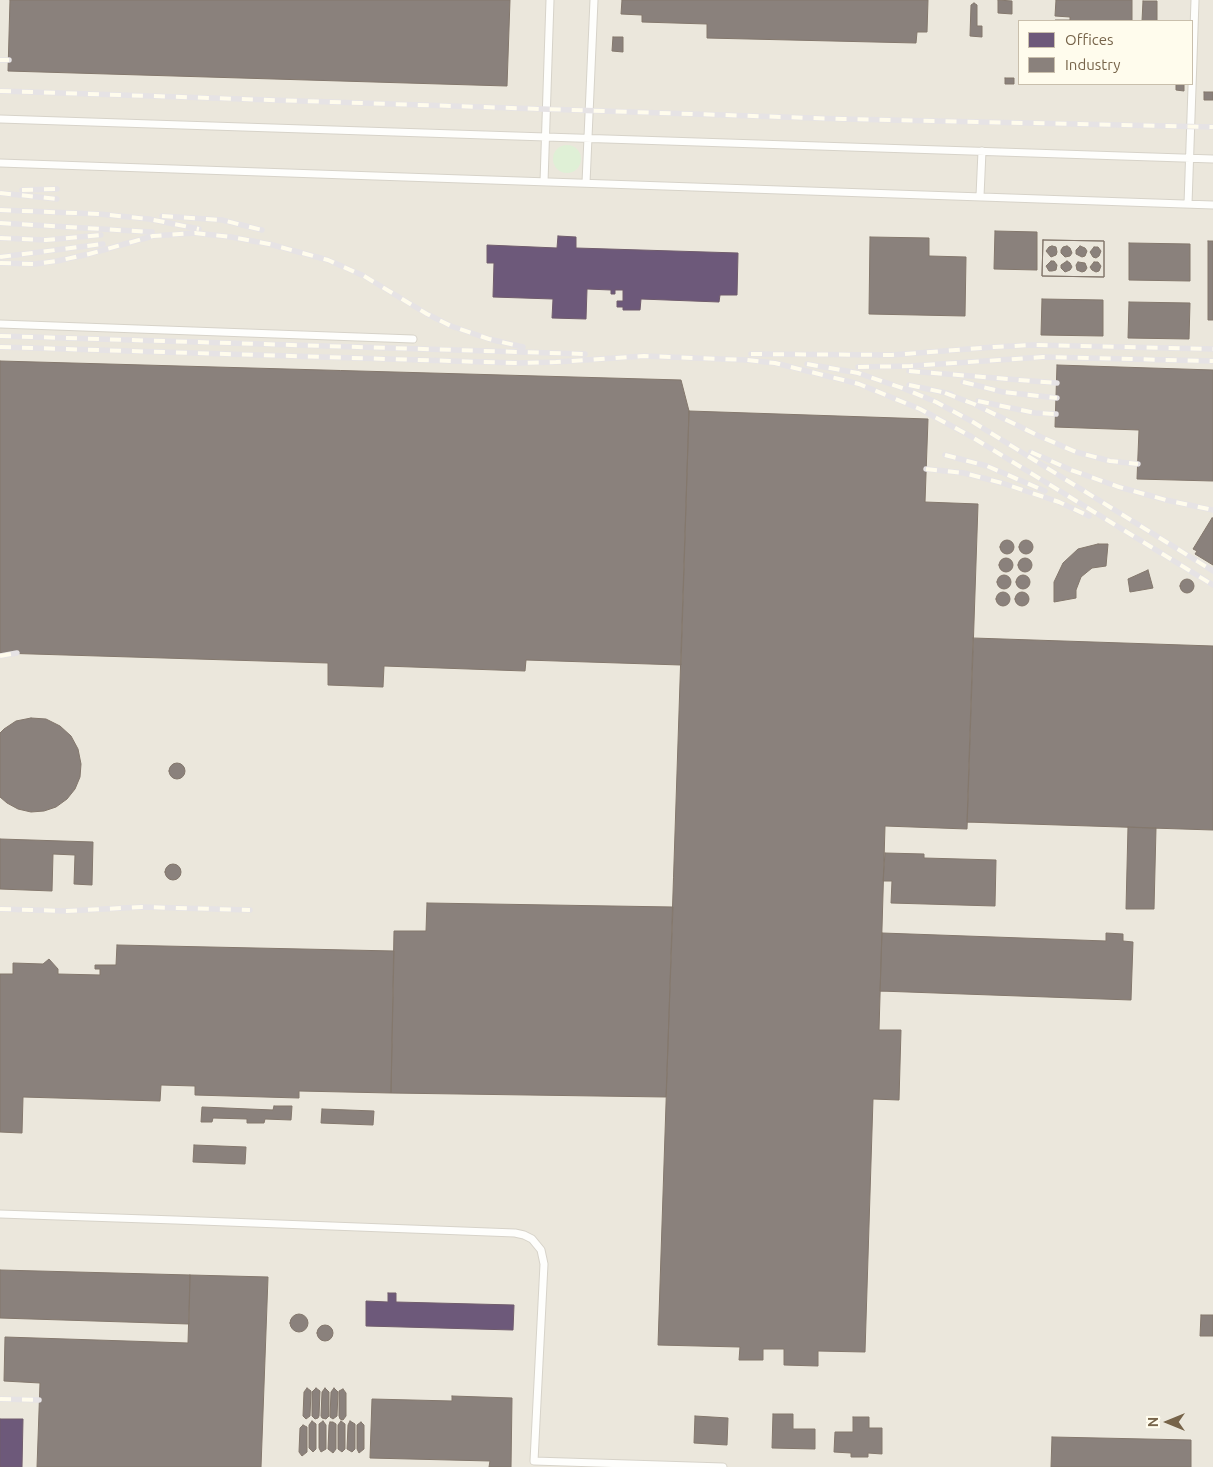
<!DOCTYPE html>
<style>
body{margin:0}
#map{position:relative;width:1213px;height:1467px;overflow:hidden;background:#f8f6eb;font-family:Ubuntu,sans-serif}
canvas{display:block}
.legend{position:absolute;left:1018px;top:20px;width:175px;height:65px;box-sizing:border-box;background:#fffced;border:1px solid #c9bfac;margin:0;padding:6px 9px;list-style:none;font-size:15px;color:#77644a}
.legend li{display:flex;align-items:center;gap:10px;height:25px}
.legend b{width:25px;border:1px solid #c9bfac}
.north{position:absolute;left:1143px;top:1397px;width:50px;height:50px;-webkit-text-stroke:4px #fffced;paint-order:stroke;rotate:270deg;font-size:14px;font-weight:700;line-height:20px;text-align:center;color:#77644a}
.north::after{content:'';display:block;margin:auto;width:18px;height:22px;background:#77644a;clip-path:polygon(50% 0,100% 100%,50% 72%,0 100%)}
</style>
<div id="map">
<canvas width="1213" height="1467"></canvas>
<ul class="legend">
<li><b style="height:14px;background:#6d597a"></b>Offices</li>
<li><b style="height:14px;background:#8a817c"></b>Industry</li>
</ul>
<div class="north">N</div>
</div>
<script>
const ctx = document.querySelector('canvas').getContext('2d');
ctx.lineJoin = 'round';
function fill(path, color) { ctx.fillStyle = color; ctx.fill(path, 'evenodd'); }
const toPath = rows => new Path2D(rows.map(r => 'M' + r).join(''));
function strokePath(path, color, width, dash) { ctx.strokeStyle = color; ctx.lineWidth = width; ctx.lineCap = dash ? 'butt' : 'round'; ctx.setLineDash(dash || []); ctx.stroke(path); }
fill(toPath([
 [0,0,1213,0,1213,1467,0,1467],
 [1019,21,1192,21,1192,84,1019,84]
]), '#ebe7dc');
fill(toPath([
 '553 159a14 14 0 1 1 28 0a14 14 0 1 1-28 0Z'
]), '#dff0d6');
const offices = toPath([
 [558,236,576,237,576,248,738,253,737,295,720,295,719,302,641,299,640,310,623,310,623,307,617,307,617,301,623,301,623,290,615,290,615,294,611,294,611,290,587,289,586,319,552,318,553,299,493,297,494,263,487,263,487,245,557,248,558,236],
 [388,1293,396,1293,396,1302,514,1305,513,1330,366,1326,366,1301,388,1302,388,1293],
 [0,1419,23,1419,22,1467,0,1467,0,1419]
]);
fill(offices, '#6d597a');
strokePath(offices, '#705c6c', 1);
const industry = toPath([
 [10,0,510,0,507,86,8,71,10,0],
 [622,0,928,0,927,32,917,32,916,43,707,38,707,24,642,22,642,15,621,14,622,0],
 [998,0,1012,1,1012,14,998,13,998,0],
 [1056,0,1132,0,1132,21,1055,21,1055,20,1070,20,1070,17,1055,16,1056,0],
 [1143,1,1157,1,1157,21,1142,21,1143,1],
 [974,3,977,5,977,26,982,26,982,37,970,36,971,5,974,3],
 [613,37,623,37,623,52,612,51,613,37],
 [1005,78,1014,78,1014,84,1005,84,1005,78],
 [1176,84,1184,84,1184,91,1176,90,1176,84],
 [1204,92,1213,92,1213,100,1204,100,1204,92],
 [995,231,1037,232,1037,270,994,269,995,231],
 [870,237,929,238,929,256,966,257,965,316,869,314,870,237],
 [1043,240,1104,241,1104,277,1042,276,1043,240],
 [1052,246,1056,247,1057,252,1056,255,1051,257,1046,251,1049,247,1052,246],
 [1067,246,1070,248,1072,253,1070,256,1065,257,1061,253,1061,250,1063,247,1067,246],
 [1080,246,1085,248,1087,251,1085,256,1082,257,1076,254,1076,250,1080,246],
 [1094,247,1098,247,1101,251,1099,256,1096,258,1093,257,1090,252,1094,247],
 [1051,261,1054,261,1057,265,1056,270,1052,271,1049,271,1046,266,1051,261],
 [1067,261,1070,263,1072,267,1070,270,1065,272,1061,268,1061,265,1067,261],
 [1078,262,1085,263,1087,268,1085,271,1082,272,1077,270,1076,265,1078,262],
 [1094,262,1098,262,1101,266,1099,271,1096,272,1092,270,1090,267,1094,262],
 [1043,240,1104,241,1104,277,1042,276,1043,240],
 [1208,241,1213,241,1213,320,1208,320,1208,241],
 [1129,243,1190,244,1190,281,1129,280,1129,243],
 [1042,299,1103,300,1103,336,1041,335,1042,299],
 [1129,302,1190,303,1189,339,1128,338,1129,302],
 [0,361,681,380,689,411,681,665,526,660,525,671,384,666,383,687,328,685,328,663,0,653,0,361],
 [1057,365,1213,370,1213,481,1137,479,1139,430,1055,427,1057,365],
 [689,411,928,419,925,502,978,504,967,829,885,826,879,1030,901,1030,899,1100,873,1099,865,1352,818,1351,818,1366,784,1365,784,1349,763,1349,763,1360,739,1360,740,1347,658,1345,689,411],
 [1212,518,1213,518,1213,565,1195,554,1197,551,1193,549,1212,518],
 '1000 547a7 7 0 1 1 14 0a7 7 0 1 1-14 0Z',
 '1019 547a7 7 0 1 1 14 0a7 7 0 1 1-14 0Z',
 [1098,544,1108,544,1106,566,1092,568,1081,577,1076,590,1076,598,1054,602,1054,582,1063,563,1078,549,1098,544],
 '999 565a7 7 0 1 1 14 0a7 7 0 1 1-14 0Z',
 '1018 565a7 7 0 1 1 14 0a7 7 0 1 1-14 0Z',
 [1148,570,1153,588,1130,592,1128,579,1148,570],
 '1016 582a7 7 0 1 1 14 0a7 7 0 1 1-14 0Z',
 '997 582a7 7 0 1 1 14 0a7 7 0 1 1-14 0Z',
 '1180 586a7 7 0 1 1 14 0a7 7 0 1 1-14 0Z',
 '1015 599a7 7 0 1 1 14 0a7 7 0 1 1-14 0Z',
 '996 599a7 7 0 1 1 14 0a7 7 0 1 1-14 0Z',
 [973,638,1213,646,1213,830,967,822,973,638],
 [31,718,46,719,60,726,71,736,78,749,81,764,80,777,75,789,67,799,56,807,44,811,31,812,18,809,7,803,0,797,0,733,4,729,16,721,31,718],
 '169 771a8 8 0 1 1 16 0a8 8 0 1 1-16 0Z',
 [1128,827,1156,828,1154,909,1126,909,1128,827],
 [0,839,93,842,92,885,74,884,75,855,53,854,52,891,0,889,0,839],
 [885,853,924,854,924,858,996,860,995,906,891,903,892,881,883,881,885,853],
 '165 872a8 8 0 1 1 16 0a8 8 0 1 1-16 0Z',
 [427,903,673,907,666,1097,391,1093,394,931,426,931,427,903],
 [882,933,1106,941,1106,933,1123,934,1123,941,1133,942,1131,1000,880,991,882,933],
 [117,945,394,951,391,1093,299,1091,299,1098,195,1095,195,1086,161,1085,160,1101,23,1097,22,1133,0,1132,0,974,13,974,13,963,43,964,49,959,58,969,58,974,100,975,100,969,95,969,95,965,116,965,117,945],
 [274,1106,292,1106,291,1120,265,1119,264,1123,247,1123,247,1119,213,1118,212,1122,201,1122,202,1107,273,1110,274,1106],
 [322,1109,374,1111,373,1125,321,1123,322,1109],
 [194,1145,246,1147,245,1164,193,1162,194,1145],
 [0,1270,190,1275,189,1324,0,1318,0,1270],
 [190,1275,268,1277,261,1467,37,1467,40,1383,4,1381,5,1337,188,1343,190,1275],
 '290 1323a9 9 0 1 1 18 0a9 9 0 1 1-18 0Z',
 [1201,1315,1213,1315,1213,1336,1200,1336,1201,1315],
 '317 1333a8 8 0 1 1 16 0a8 8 0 1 1-16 0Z',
 [307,1388,311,1391,310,1416,306,1419,303,1416,304,1392,307,1388],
 [316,1388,320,1391,319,1416,318,1418,315,1419,312,1416,312,1392,316,1388],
 [325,1388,329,1392,329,1416,326,1419,322,1418,321,1416,322,1392,325,1388],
 [334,1388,338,1392,337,1416,333,1419,330,1417,331,1392,334,1388],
 [343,1389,346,1393,346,1416,343,1420,340,1419,339,1416,339,1391,343,1389],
 [452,1396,512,1398,511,1467,489,1467,490,1461,370,1458,372,1399,452,1401,452,1396],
 [773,1414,793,1414,793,1429,815,1429,815,1449,772,1448,773,1414],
 [695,1416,728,1418,727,1445,694,1443,695,1416],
 [853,1417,869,1417,869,1428,882,1428,882,1454,868,1453,868,1457,851,1457,851,1453,834,1452,835,1432,853,1432,853,1417],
 [312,1421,316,1424,316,1449,313,1452,309,1448,309,1425,312,1421],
 [323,1421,326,1425,326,1449,321,1452,319,1448,319,1424,323,1421],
 [341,1421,345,1424,345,1449,342,1452,338,1449,338,1425,341,1421],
 [350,1421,355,1424,355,1449,352,1452,347,1449,348,1425,350,1421],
 [330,1422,333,1422,336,1424,336,1449,333,1453,328,1449,329,1425,330,1422],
 [361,1422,364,1425,364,1449,359,1453,357,1449,357,1425,361,1422],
 [303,1425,307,1427,307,1452,302,1456,299,1452,300,1428,303,1425],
 [1052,1437,1191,1440,1191,1467,1051,1467,1052,1437]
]);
fill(industry, '#8a817c');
strokePath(industry, '#84786d', 1);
const service = toPath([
 [0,119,1213,159],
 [0,163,1213,205],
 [544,182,550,0],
 [586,183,594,0],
 [980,196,982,151],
 [1188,204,1195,0],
 [0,324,413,339],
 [0,1214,175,1220,515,1233,524,1235,532,1239,541,1250,544,1264,534,1461,723,1467]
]);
strokePath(service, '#d7d3c9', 9);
strokePath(service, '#fefefc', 7);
const rail = toPath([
 [0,60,9,60],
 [0,91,843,119,1213,127],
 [22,190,57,189],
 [0,193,57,199],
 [0,210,99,214,149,219,199,229],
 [162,216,222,220,262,230],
 [0,223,152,232],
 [0,238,46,240,101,235],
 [0,257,103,244],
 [0,263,35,264,57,261,89,254,153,236,195,233,231,237,269,244,328,260,364,276,427,314,451,326,489,339,523,347],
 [0,336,585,354],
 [0,347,517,363,556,362,644,356,747,360,775,363,859,384,920,409,972,437,1213,585],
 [751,354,892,355,994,347,1032,345,1213,349],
 [807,364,858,373,905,389,936,402,973,422,1213,571],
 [858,367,911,366,1043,357,1213,361],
 [909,371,1057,383],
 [963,382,1003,392,1057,398],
 [909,385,951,394],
 [945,393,974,404,1039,436,1076,452,1110,461,1138,464],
 [978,401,1035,413,1056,414],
 [1031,452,1071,470,1119,487,1166,500,1213,510],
 [945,455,987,466,1045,491],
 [926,469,964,473,1002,483,1059,502,1089,516],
 [0,656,17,653],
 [0,909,66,911,142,907,250,910],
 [0,1399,39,1400]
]);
strokePath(rail, '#e6e3e5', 5.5);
strokePath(rail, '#fffced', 4, [11]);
</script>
